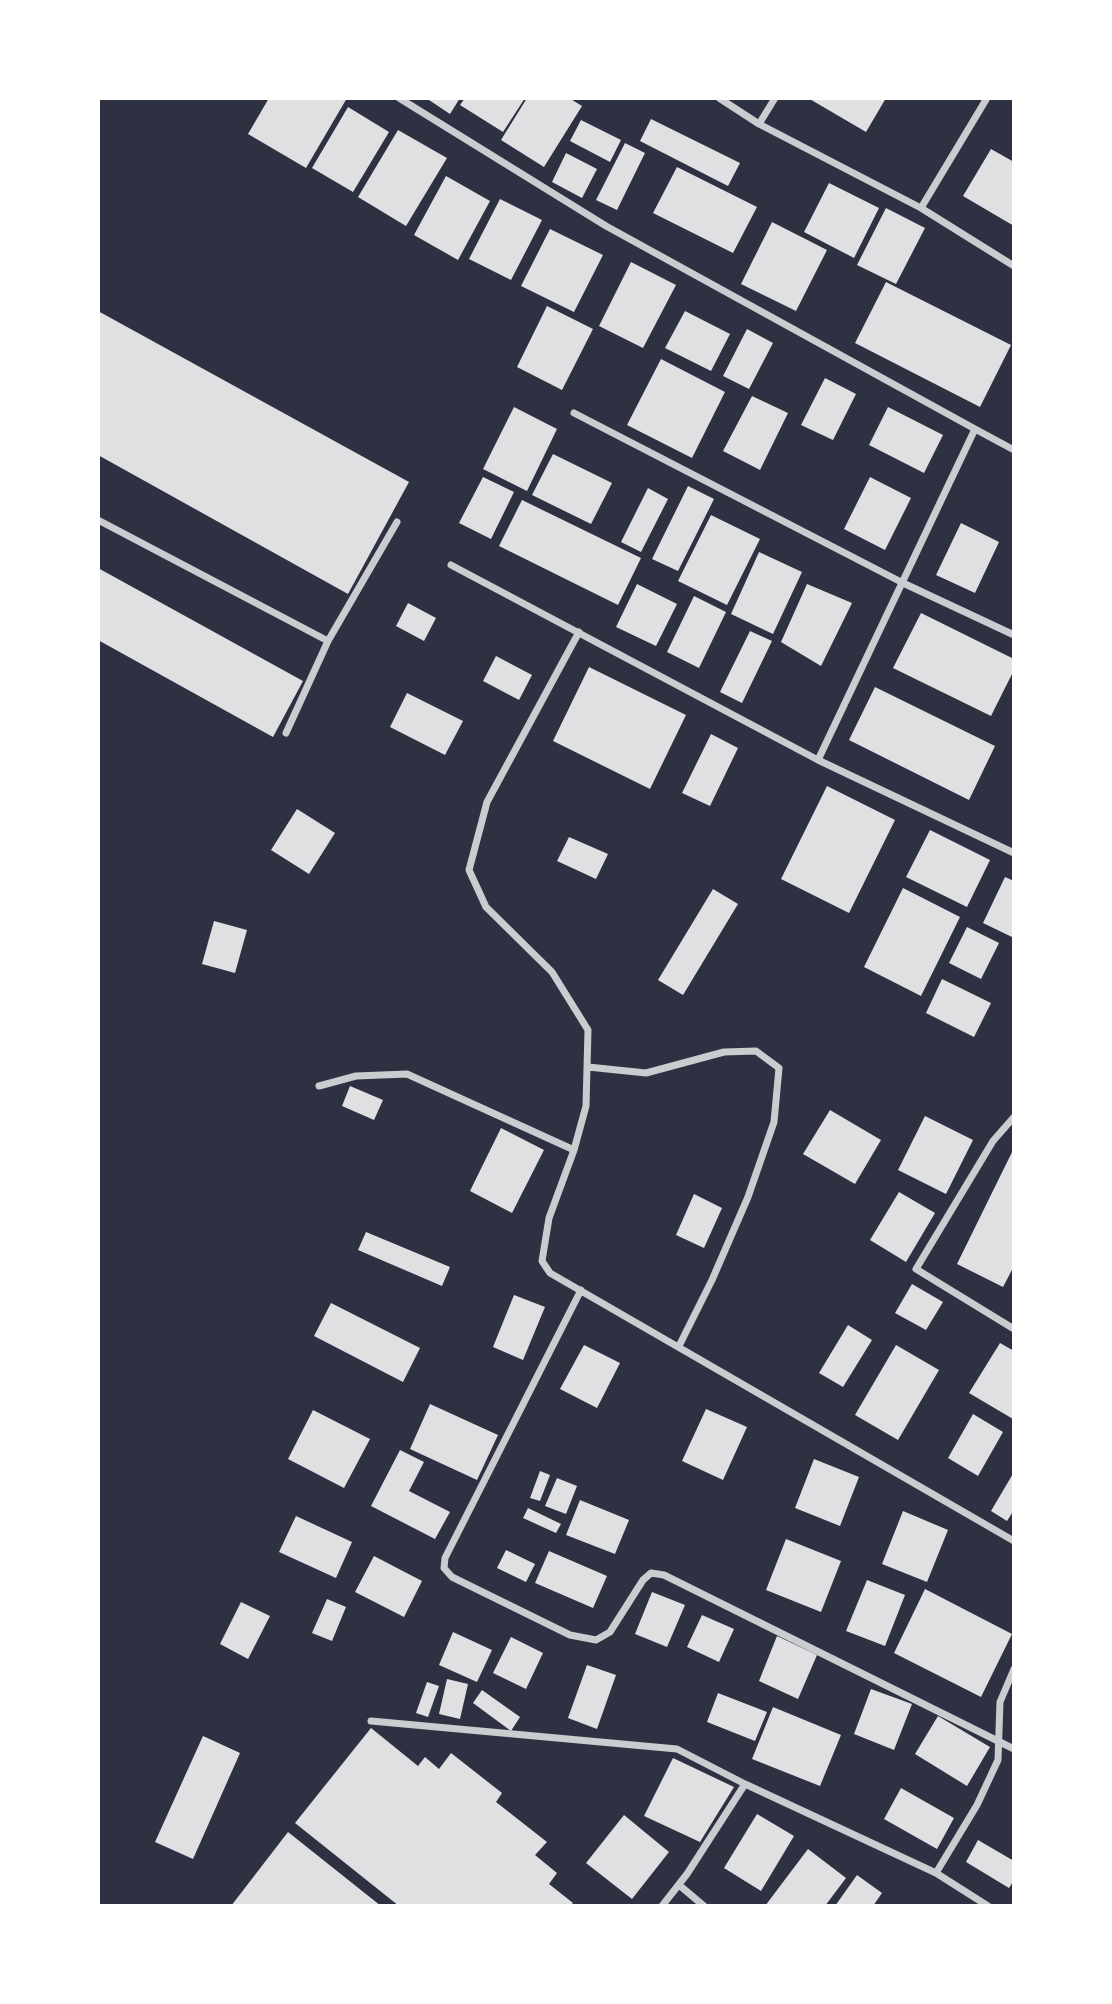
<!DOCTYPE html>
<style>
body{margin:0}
#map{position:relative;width:1112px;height:2004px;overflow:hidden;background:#2d3142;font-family:Commissioner,sans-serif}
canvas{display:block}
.frame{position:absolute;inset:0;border:100px solid #fff;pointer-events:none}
</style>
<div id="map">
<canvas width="1112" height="2004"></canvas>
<div class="frame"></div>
</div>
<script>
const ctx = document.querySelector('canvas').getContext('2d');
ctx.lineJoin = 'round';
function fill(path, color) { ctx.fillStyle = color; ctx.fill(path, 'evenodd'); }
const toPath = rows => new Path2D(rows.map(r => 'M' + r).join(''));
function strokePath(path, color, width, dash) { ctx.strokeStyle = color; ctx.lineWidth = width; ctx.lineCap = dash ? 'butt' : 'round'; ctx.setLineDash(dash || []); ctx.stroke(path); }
fill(toPath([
 [269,98,347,98,306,168,248,134],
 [426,98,460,98,450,114],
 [465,98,525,98,503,132,460,105],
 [527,98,569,98,582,106,544,167,501,140],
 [808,98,886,98,866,132],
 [348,107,389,132,353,192,312,168],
 [651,119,740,163,728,186,640,141],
 [581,120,621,140,610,162,570,141],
 [398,130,447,158,406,226,358,197],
 [625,143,645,153,617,210,596,200],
 [991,149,1014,162,1014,226,963,196],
 [566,153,597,169,582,198,552,182],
 [677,167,757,207,733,253,653,213],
 [446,176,490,201,458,260,414,235],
 [829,183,879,208,854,258,804,232],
 [500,199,542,220,511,280,469,259],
 [886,208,925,228,896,284,857,265],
 [772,222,827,250,796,311,741,284],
 [550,229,603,255,574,312,521,286],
 [631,262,676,285,643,348,599,326],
 [886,282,1011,345,980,407,855,343],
 [547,306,593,329,562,390,517,367],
 [98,311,409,482,348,594,98,455],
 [685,311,730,334,711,371,665,348],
 [747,329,773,343,749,389,723,376],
 [661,359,725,392,692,458,627,425],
 [825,378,856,394,833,440,801,425],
 [752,396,788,413,760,470,723,451],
 [514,407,557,429,527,491,483,469],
 [888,407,943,435,924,473,869,445],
 [553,454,612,483,591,524,532,495],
 [483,477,514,492,491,539,459,523],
 [870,477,911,498,885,550,844,529],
 [688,486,714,499,678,571,652,559],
 [648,488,668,499,641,552,621,542],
 [522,500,641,558,618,605,499,546],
 [711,515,760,539,727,605,678,581],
 [961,523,999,542,975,593,936,575],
 [759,552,802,572,773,634,731,614],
 [98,568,303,681,273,737,98,640],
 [637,584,677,604,656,646,616,627],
 [807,584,852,603,821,666,781,642],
 [694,596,726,612,699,668,667,652],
 [408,603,436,618,424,641,396,626],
 [921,613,1014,659,1014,670,991,716,893,668],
 [750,631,772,641,742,703,720,692],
 [496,656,532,675,519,700,483,681],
 [589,667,686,715,650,789,553,741],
 [875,687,995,746,969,800,849,740],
 [407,693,463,721,445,755,390,727],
 [711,734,738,748,710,806,682,793],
 [827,786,895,820,849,913,781,879],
 [297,809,335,833,309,874,271,850],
 [930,830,990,860,967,907,906,877],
 [569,837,608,854,596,879,557,861],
 [1005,877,1014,881,1014,938,983,923],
 [903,888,960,917,921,996,864,967],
 [713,889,738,904,683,995,658,980],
 [214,921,247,930,235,973,202,964],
 [967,927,999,943,981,979,949,963],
 [942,979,991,1003,974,1037,926,1013],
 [350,1086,383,1100,374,1120,342,1106],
 [830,1110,881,1140,855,1184,803,1154],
 [925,1116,973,1140,946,1194,898,1170],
 [501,1128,544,1150,512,1213,470,1191],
 [1014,1148,1014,1266,1003,1287,957,1264],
 [899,1192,935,1213,906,1262,870,1240],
 [694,1194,722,1208,704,1248,676,1235],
 [366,1232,450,1267,442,1286,358,1250],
 [912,1284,943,1302,926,1330,895,1313],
 [514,1295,545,1307,523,1360,493,1347],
 [331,1303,420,1348,403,1382,314,1336],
 [848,1325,872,1340,843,1387,819,1373],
 [1000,1343,1014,1351,1013,1419,969,1393],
 [584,1345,620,1363,597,1408,560,1389],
 [896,1345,939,1370,898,1440,855,1415],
 [430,1404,498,1435,477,1480,410,1449],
 [706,1409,747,1427,723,1480,682,1461],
 [313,1410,370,1439,344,1488,288,1459],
 [973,1414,1003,1432,978,1476,948,1458],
 [400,1450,424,1462,409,1491,450,1512,435,1539,371,1506],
 [814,1459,859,1477,840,1526,795,1508],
 [540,1471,550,1475,540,1501,530,1498],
 [1014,1472,1014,1510,1007,1521,991,1511],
 [557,1478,577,1486,566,1514,545,1506],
 [580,1500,629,1520,615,1554,566,1535],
 [528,1508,561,1524,556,1533,523,1518],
 [903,1511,948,1530,927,1582,882,1564],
 [296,1516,352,1542,336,1578,279,1552],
 [786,1539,841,1561,821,1612,766,1590],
 [506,1550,535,1564,526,1582,497,1568],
 [549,1551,607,1576,593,1608,535,1583],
 [374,1556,422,1581,404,1617,355,1592],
 [867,1580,905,1595,885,1646,846,1631],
 [925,1589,1012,1634,981,1697,894,1653],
 [652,1592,685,1605,667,1647,635,1634],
 [327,1599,346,1607,332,1641,312,1633],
 [241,1602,270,1616,248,1659,220,1644],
 [702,1615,734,1629,719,1662,687,1647],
 [453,1632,492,1650,477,1682,439,1665],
 [777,1636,817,1655,798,1699,759,1681],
 [511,1637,543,1653,526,1689,493,1673],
 [587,1665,616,1675,597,1729,568,1718],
 [447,1679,468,1684,460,1719,439,1714],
 [427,1682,439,1686,428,1717,416,1713],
 [871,1689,912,1704,894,1750,854,1734],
 [482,1690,520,1717,511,1731,473,1703],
 [718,1693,767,1712,755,1741,707,1722],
 [773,1707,841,1735,820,1786,752,1759],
 [938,1716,990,1747,967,1786,915,1754],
 [371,1728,418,1766,425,1757,439,1769,451,1753,502,1793,496,1802,547,1842,535,1855,557,1873,549,1884,573,1903,570,1906,399,1906,295,1823],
 [203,1736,240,1753,193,1859,155,1842],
 [673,1758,734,1787,700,1842,644,1816],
 [901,1788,954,1818,937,1849,884,1819],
 [757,1814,794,1836,761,1891,724,1868],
 [624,1815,669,1852,632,1899,586,1863],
 [288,1832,381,1906,231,1906],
 [978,1840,1014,1861,1014,1880,1009,1888,966,1862],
 [808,1849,846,1878,825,1906,765,1906],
 [857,1875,882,1893,873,1906,835,1906]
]), '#e0e0e3');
strokePath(toPath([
 [399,98,606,226,975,429,818,760,451,565],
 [719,98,759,124,921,208,1014,266],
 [759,124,775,98],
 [921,208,987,98],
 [574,413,903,583,1014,635],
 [975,429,1014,450],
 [98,520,328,641,286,733],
 [579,632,487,802,469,870,486,907,552,972,588,1030,586,1106,574,1150,549,1218,542,1261,550,1273,1014,1541],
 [328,641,397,522],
 [818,760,1014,853],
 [588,1067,646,1073,724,1052,756,1051,779,1068,774,1122,748,1197,712,1280,679,1346],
 [319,1086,356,1076,407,1074,574,1150],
 [1014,1117,993,1141,916,1269,1014,1329],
 [581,1290,445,1558,444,1568,452,1577,570,1635,596,1640,610,1632,643,1580,651,1573,664,1575,1014,1749],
 [371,1721,677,1749,745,1784],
 [936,1873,977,1805,998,1760,1000,1702,1014,1669],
 [679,1885,704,1906],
 [662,1906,687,1874,745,1784,936,1873,988,1906]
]), '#caccd0', 7);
</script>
